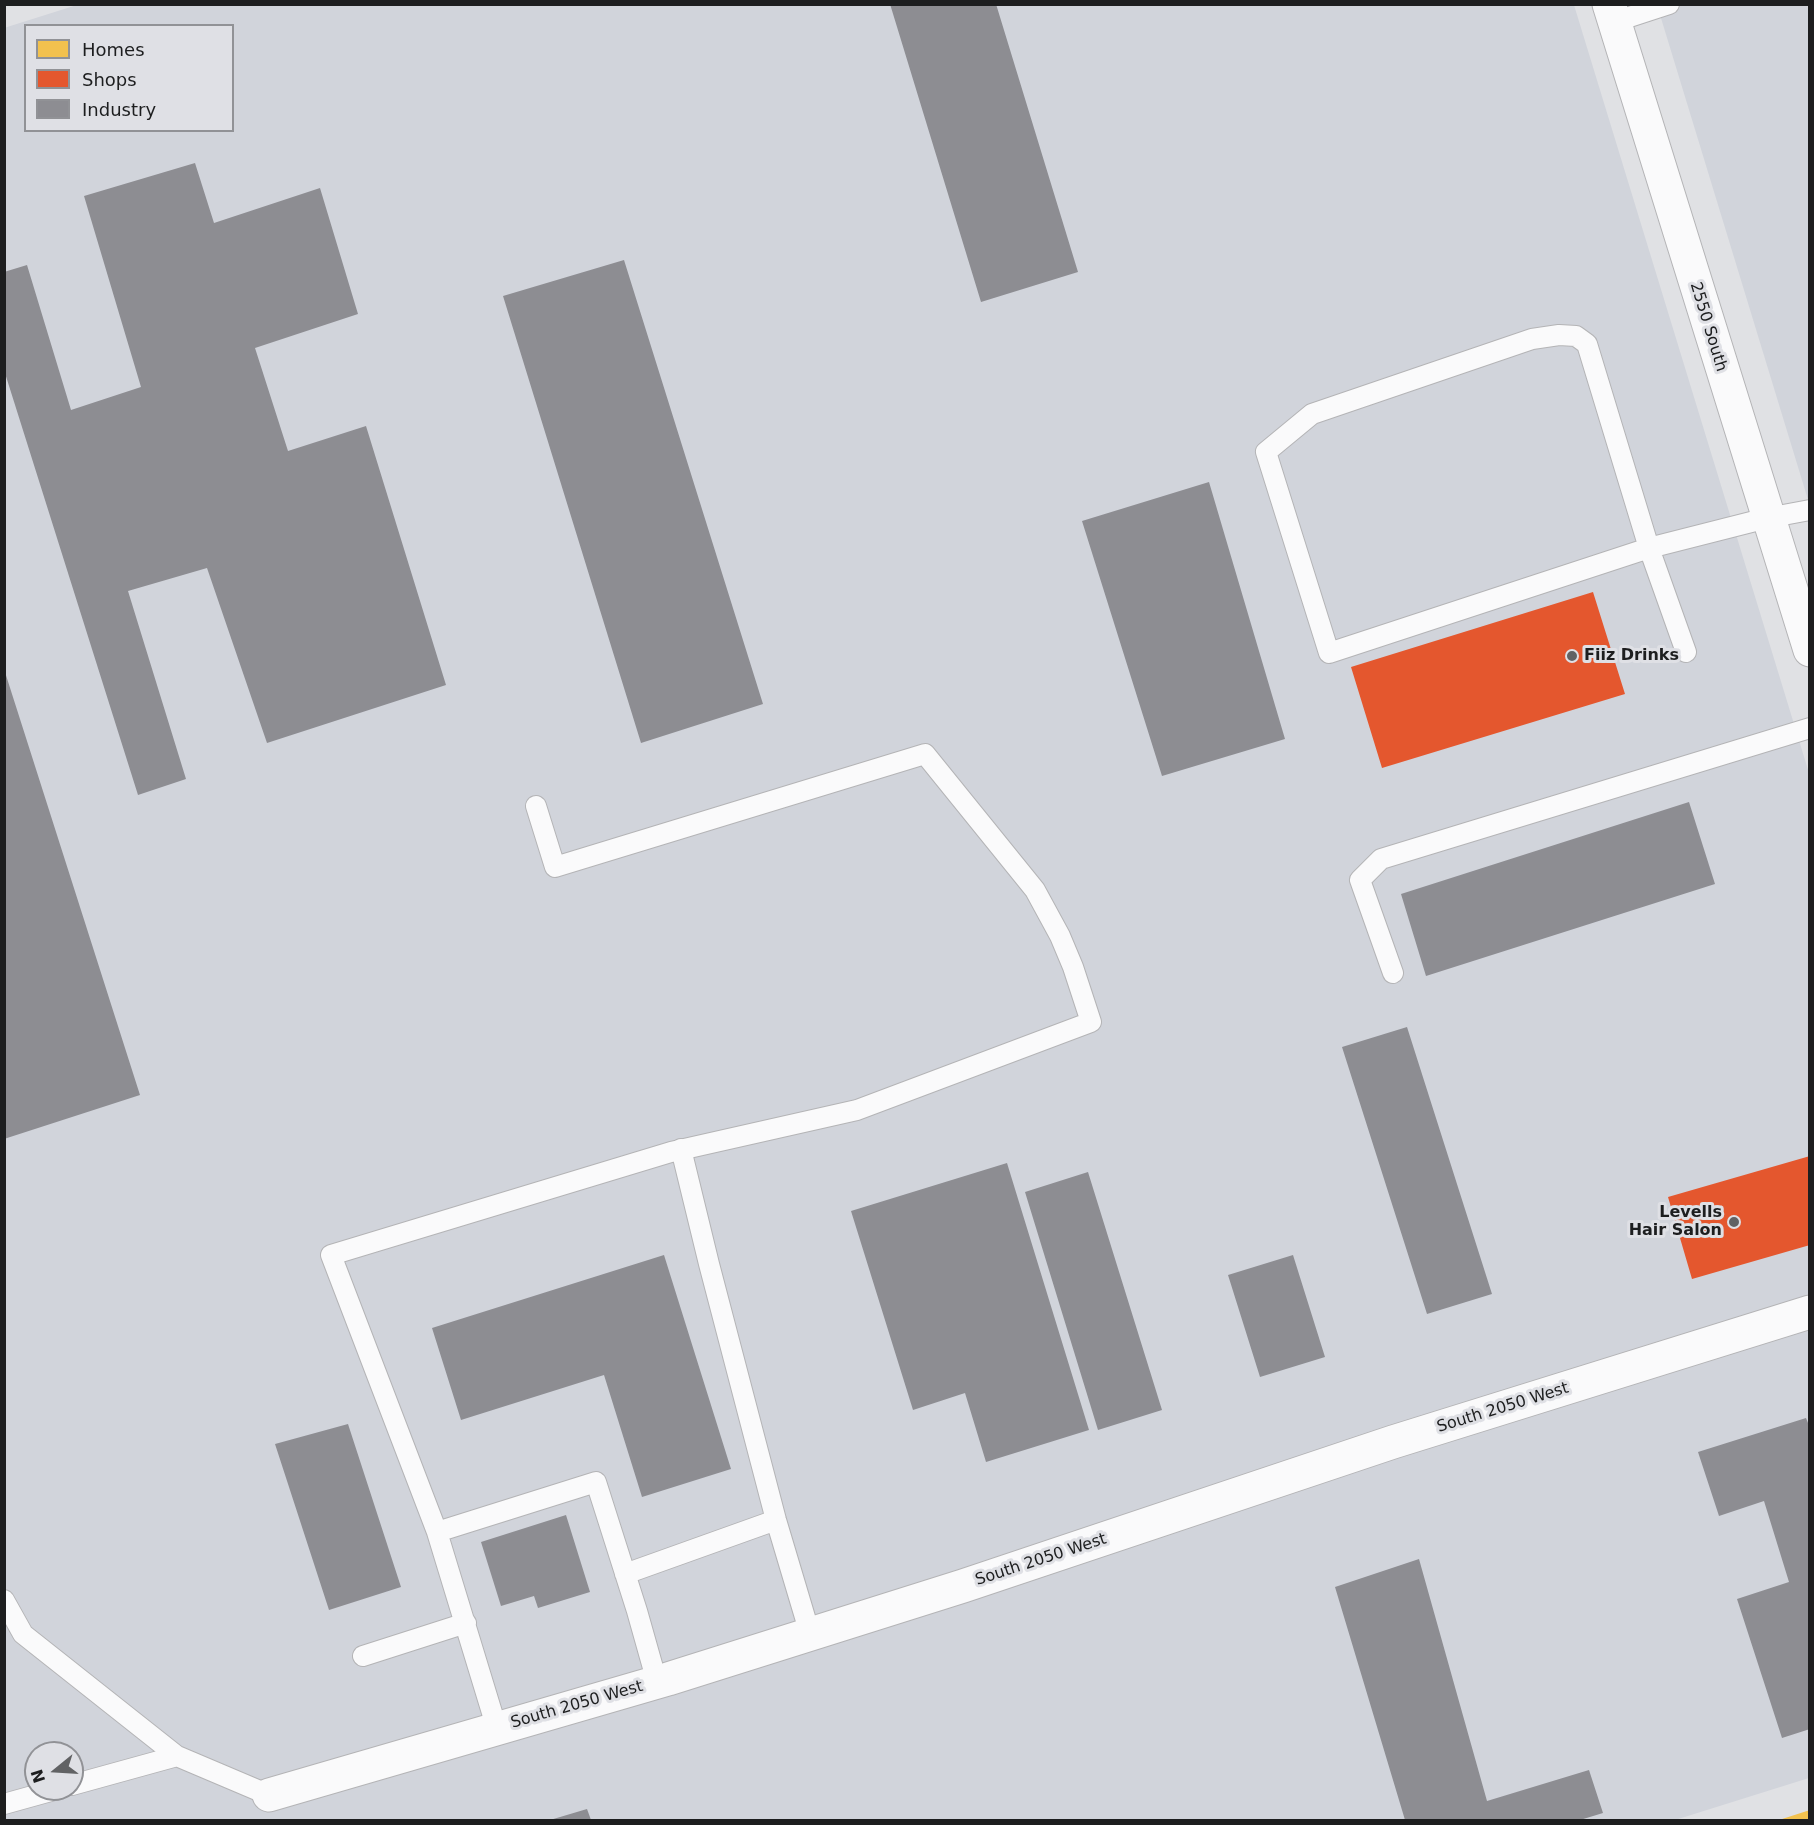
<!DOCTYPE html>
<style>
body{margin:0}
#map{position:relative;width:1814px;height:1825px;overflow:hidden;background:#e0e1e4;font-family:"DejaVu Sans",sans-serif}
canvas{display:block}
.frame{position:absolute;inset:0;border:6px solid #1d1e1f;pointer-events:none}
.legend{position:absolute;left:24px;top:24px;width:210px;height:108px;box-sizing:border-box;background:#dfe0e5;border:2px solid #919296;margin:0;padding:8px 10px;list-style:none;font-size:18px;color:#1d1e1f}
.legend li{display:flex;align-items:center;gap:12px;height:30px}
.legend b{width:30px;border:2px solid #919296}
.north{position:absolute;left:24px;top:1741px;width:60px;height:60px;box-sizing:border-box;background:#dfe0e5;border:2px solid #919296;border-radius:50%;rotate:252deg;font-size:16px;font-weight:700;line-height:24px;text-align:center;color:#1d1e1f}
.north::after{content:'';display:block;margin:auto;width:21px;height:27px;background:#616264;clip-path:polygon(50% 0,100% 100%,50% 72%,0 100%)}
</style>
<div id="map">
<canvas width="1814" height="1825"></canvas>
<div class="frame"></div>
<ul class="legend">
<li><b style="height:16px;background:#f2c14e"></b>Homes</li>
<li><b style="height:16px;background:#e4572e"></b>Shops</li>
<li><b style="height:16px;background:#8d8d92"></b>Industry</li>
</ul>
<div class="north">N</div>
</div>
<script>
const ctx = document.querySelector('canvas').getContext('2d');
ctx.lineJoin = 'round';
function fill(path, color) { ctx.fillStyle = color; ctx.fill(path, 'evenodd'); }
const toPath = rows => new Path2D(rows.map(r => 'M' + r).join(''));
function strokePath(path, color, width, dash) { ctx.strokeStyle = color; ctx.lineWidth = width; ctx.lineCap = dash ? 'butt' : 'round'; ctx.setLineDash(dash || []); ctx.stroke(path); }
function drawText(font, color, halo, rows, align = 'center') {
  ctx.font = font + ' "DejaVu Sans",sans-serif'; ctx.lineWidth = 6; ctx.setLineDash([]); ctx.textBaseline = 'middle'; ctx.strokeStyle = halo; ctx.fillStyle = color; for (const [text, x, y, turn = 0] of rows) {
    ctx.save(); ctx.translate(x, y); ctx.rotate((+turn || 0) * Math.PI / 180); ctx.textAlign = isNaN(turn) ? turn : align; if (halo) ctx.strokeText(text, 0, 0); ctx.fillText(text, 0, 0); ctx.restore();
  }
}
fill(toPath([
 [80,4,1574,5,1809,773,1809,1778,1675,1820,5,1820,4,28],
 [26,26,232,26,232,130,26,130],
 [36,1753,72,1753,72,1789,36,1789],
 [1657,5,1809,5,1809,503]
]), '#d1d4db');
fill(toPath([
 [1810,1810,1810,1820,1779,1820]
]), '#f2c14e');
fill(toPath([
 [1593,592,1625,694,1382,768,1351,667],
 [1810,1156,1810,1245,1692,1279,1668,1197]
]), '#e4572e');
fill(toPath([
 [890,4,996,4,1078,272,981,302],
 [195,163,214,223,320,188,358,314,255,348,288,451,366,426,446,685,267,743,207,568,128,591,186,779,138,795,4,370,4,272,27,265,71,410,141,387,84,196],
 [624,260,763,704,641,743,503,296],
 [1209,482,1285,739,1162,776,1082,521],
 [4,669,140,1095,4,1139],
 [1689,802,1715,884,1426,976,1401,894],
 [1407,1027,1492,1294,1427,1314,1342,1047],
 [1007,1163,1089,1430,986,1462,965,1393,913,1410,851,1211],
 [1088,1172,1162,1410,1098,1430,1025,1192],
 [664,1255,731,1469,642,1497,604,1375,461,1420,432,1328],
 [1293,1255,1325,1357,1260,1377,1228,1275],
 [1806,1418,1810,1428,1810,1729,1782,1738,1737,1599,1789,1582,1764,1501,1719,1516,1698,1452],
 [348,1424,401,1587,329,1610,275,1444],
 [566,1515,590,1592,538,1608,534,1596,501,1606,481,1542],
 [1419,1559,1487,1801,1589,1770,1603,1813,1580,1820,1405,1820,1335,1587],
 [587,1809,591,1820,550,1820]
]), '#8d8d92');
const lane = toPath([
 [1614,22,1669,4],
 [1686,652,1649,548,1587,344,1576,336,1559,335,1532,339,1312,414,1266,452,1329,653,1649,548,1767,518,1810,510],
 [1393,973,1360,880,1381,859,1810,728],
 [681,1149,709,1264,776,1520,810,1634],
 [437,1532,331,1255,671,1152,857,1110,1091,1022,1073,967,1060,936,1035,890,925,754,555,867,536,806],
 [625,1574,776,1520],
 [4,1600,23,1634,177,1756,269,1795],
 [363,1656,466,1623],
 [497,1729,437,1532,596,1482,637,1611,657,1682],
 [72,1785,177,1756],
 [4,1804,58,1789]
]);
const street = toPath([
 [269,1795,668,1679,963,1586,1393,1442,1810,1312]
]);
const secondary = toPath([
 [1609,4,1810,650]
]);
strokePath(lane, '#b4b4b6', 22);
strokePath(street, '#b4b4b6', 35);
strokePath(secondary, '#b4b4b6', 35);
strokePath(lane, '#fafafb', 20);
strokePath(street, '#fafafb', 33);
strokePath(secondary, '#fafafb', 33);
for (const [x, y, r, color] of [
 [1572,656,6,"#616264"],
 [1734,1222,6,"#616264"]
]) { const dot = new Path2D(); dot.arc(x, y, r, 0, 2 * Math.PI); ctx.fillStyle = color; ctx.fill(dot); strokePath(dot, '#dfe0e5', 2); }
drawText('16px', '#1d1e1f', '#dfe0e5', [
 ["2550 South",1708,327,73],
 ["South 2050 West",1503,1408,-17],
 ["South 2050 West",1041,1560,-18],
 ["South 2050 West",577,1705,-16]
]);
drawText('bold 16px', '#1d1e1f', '#dfe0e5', [
 ["Fiiz Drinks",1584,656],
 ["Levells",1722,1213,"right"],
 ["Hair Salon",1722,1231,"right"]
], 'left');
</script>
